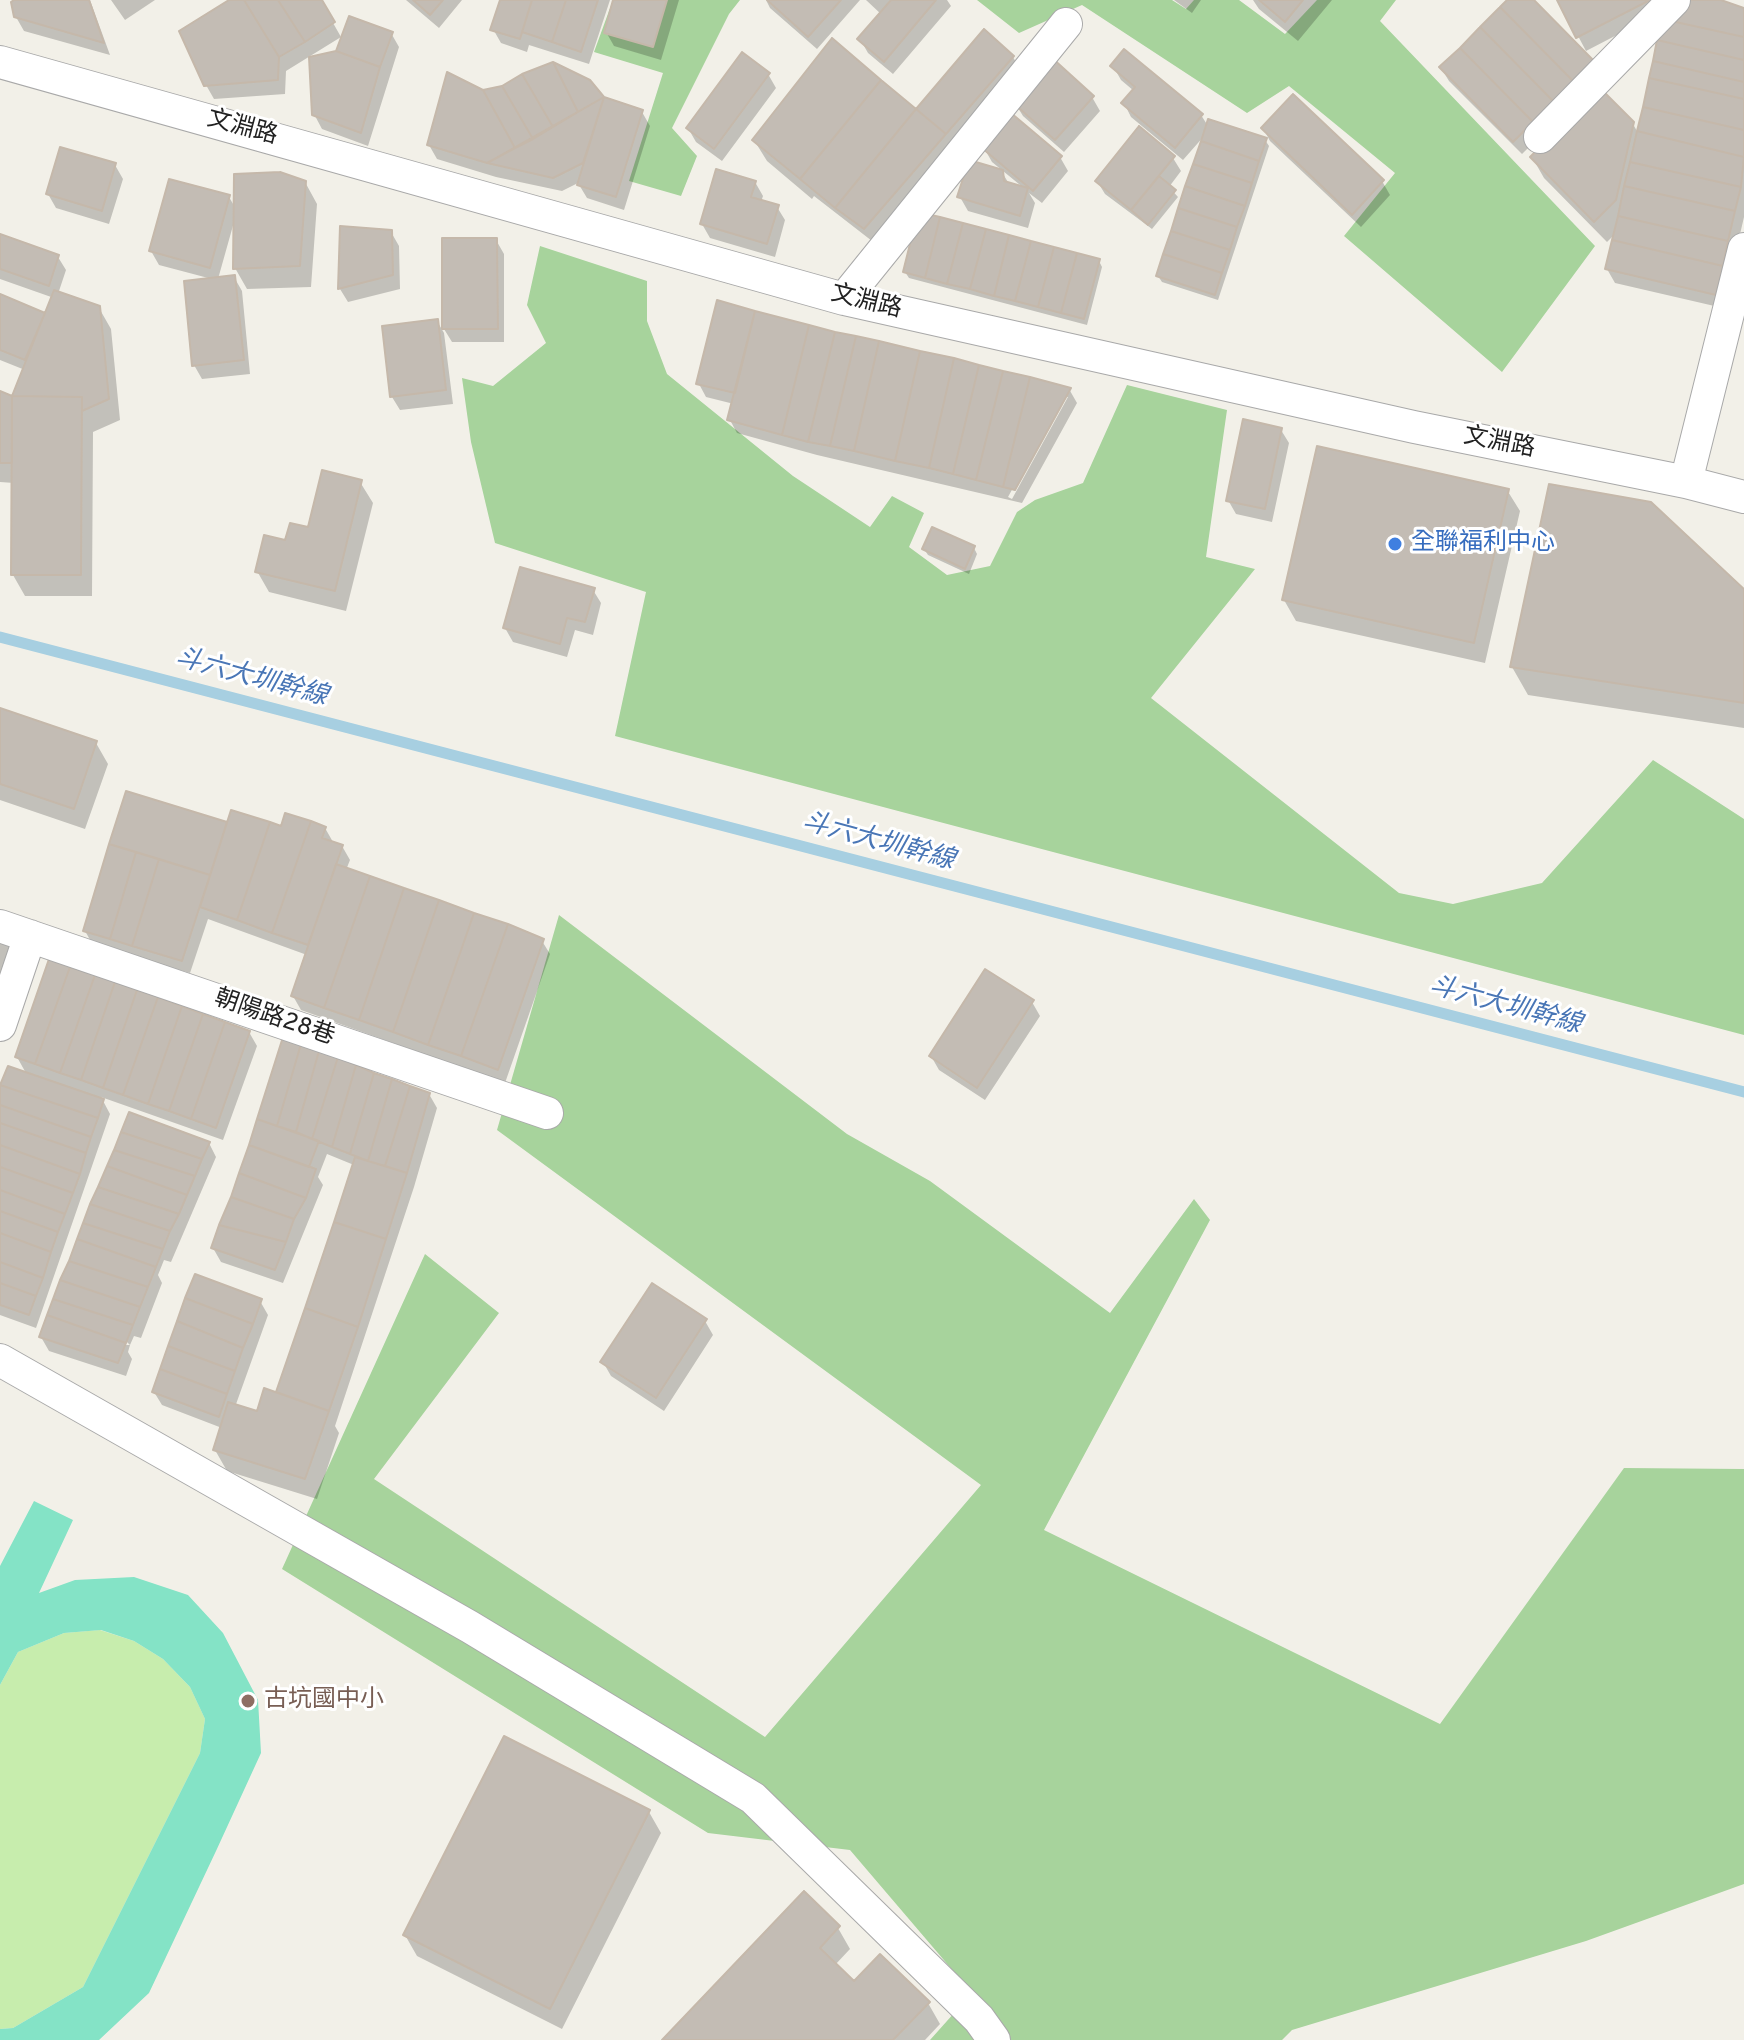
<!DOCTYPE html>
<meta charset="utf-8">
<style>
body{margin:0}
canvas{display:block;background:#f2f0e8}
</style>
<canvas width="1744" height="2040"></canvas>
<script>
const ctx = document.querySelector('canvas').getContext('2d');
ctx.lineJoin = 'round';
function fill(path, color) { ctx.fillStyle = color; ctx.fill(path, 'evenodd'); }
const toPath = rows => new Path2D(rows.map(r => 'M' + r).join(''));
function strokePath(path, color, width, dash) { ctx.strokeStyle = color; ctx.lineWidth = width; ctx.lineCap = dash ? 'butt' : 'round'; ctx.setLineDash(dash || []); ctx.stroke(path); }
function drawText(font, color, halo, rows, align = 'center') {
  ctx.font = font + ' Overpass,"Noto Sans TC",sans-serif'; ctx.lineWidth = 6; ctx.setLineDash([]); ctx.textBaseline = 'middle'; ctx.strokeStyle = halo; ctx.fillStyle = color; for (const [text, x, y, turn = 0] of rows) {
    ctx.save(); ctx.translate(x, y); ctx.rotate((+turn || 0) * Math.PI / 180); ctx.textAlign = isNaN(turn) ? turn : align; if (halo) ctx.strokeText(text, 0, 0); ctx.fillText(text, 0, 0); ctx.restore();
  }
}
fill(toPath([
 [100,1630,134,1641,163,1659,190,1687,205,1719,200,1753,83,1987,13,2028,0,2029,0,1685,18,1652,64,1633]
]), '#c7edad');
fill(toPath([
 [613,0,740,0,729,14,672,128,697,156,681,196,629,181,663,73,594,52],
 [977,0,1172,0,1186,9,1194,0,1239,0,1285,34,1317,0,1396,0,1380,21,1595,246,1502,372,1344,236,1395,173,1289,86,1247,113,1082,5,1019,33],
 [540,246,647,281,647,321,667,374,793,476,870,527,892,496,924,513,909,547,947,575,990,566,1017,512,1035,500,1083,483,1127,385,1227,410,1206,557,1255,569,1151,698,1399,893,1453,904,1542,883,1653,760,1744,819,1744,1035,615,736,646,592,495,543,471,442,462,378,493,386,546,343,527,305],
 [559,915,847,1134,930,1181,1110,1313,1194,1199,1210,1220,1044,1530,1440,1724,1624,1468,1744,1469,1744,1884,1586,1941,1292,2030,1282,2040,930,2040,972,1993,850,1850,708,1833,282,1569,425,1254,499,1313,374,1479,765,1737,981,1485,497,1130]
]), '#a7d39c');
fill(toPath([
 [34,1501,73,1520,39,1593,75,1580,134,1577,188,1595,223,1633,258,1700,261,1753,216,1851,149,1993,99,2040,0,2040,0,2029,13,2028,83,1987,200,1753,205,1719,190,1687,163,1659,134,1641,101,1630,64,1633,18,1652,0,1685,0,1566]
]), '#84e3c6');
fill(toPath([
 [17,0,90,0,110,55,24,31,16,17],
 [111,0,155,0,125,20],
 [236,0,320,0,341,37,286,71,285,94,214,99,206,85],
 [406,0,462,0,439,28],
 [502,0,610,0,589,64,529,45,527,52,501,43,493,29],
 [615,0,679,0,661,60,614,46,606,32],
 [766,0,860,0,817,49,770,8],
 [866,0,947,0,951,6,893,74,868,53,860,39,882,15],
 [1174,0,1201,0,1192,13],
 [1253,0,1332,0,1298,41,1259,9],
 [1510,0,1531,0,1601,76,1522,154,1449,81,1441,68],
 [1559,0,1660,0,1665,10,1586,51],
 [1715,0,1744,10,1744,217,1723,308,1615,283,1607,269,1615,234,1607,242,1544,178,1532,157,1633,124,1638,133],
 [391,33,399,47,368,146,322,129,314,114,337,53],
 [1013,57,1021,71,872,241,814,196,812,199,767,161,754,140,916,111],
 [1113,66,1201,115,1208,126,1265,140,1269,146,1218,300,1162,282,1158,276,1205,135,1183,160,1131,117,1124,103,1134,91,1121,80],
 [768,74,776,88,722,161,696,142,688,128],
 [483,92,603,99,642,112,650,126,624,210,587,198,578,183,562,191,496,177,437,159,429,145],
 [1092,97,1100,111,1064,152,1023,116,1015,103],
 [1263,128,1382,181,1390,195,1361,227,1270,141],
 [984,148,1060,157,1068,171,1042,203,1029,193,1035,203,1028,228,968,211,960,197,1002,172,1009,184,1025,189,992,162],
 [1173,158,1181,171,1169,187,1178,197,1152,229,1105,194,1097,181],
 [115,165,123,179,109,224,56,208,48,194],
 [305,182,317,204,311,287,247,289,235,268,234,222,218,279,234,277,242,291,250,374,202,379,194,365,212,279,159,265,151,251,229,197,236,209],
 [755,182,763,196,761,202,777,207,785,220,775,257,710,238,702,224],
 [342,229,391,232,399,246,400,289,348,302,340,289],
 [0,236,58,257,66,270,58,294,99,308,111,329,120,420,93,432,92,596,25,596,13,575,14,483,0,482,0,393,13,399,25,370,0,360,0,296,46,318,54,298,0,279],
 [496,240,504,254,504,342,452,342,444,329],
 [1099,261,1102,267,1087,325,909,278,905,272],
 [437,321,444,333,453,404,400,410,392,397],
 [835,334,1069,389,1077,403,1022,503,817,455,737,433,730,420,734,404,706,397,699,384],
 [1063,397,1068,397,1012,499,1008,497],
 [1281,430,1289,443,1272,522,1236,514,1228,500],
 [360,482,373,503,346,611,269,592,257,571,287,542,310,529],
 [1507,490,1520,511,1485,663,1296,621,1284,600],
 [974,548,977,554,969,574,928,555,924,549],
 [593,590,601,603,593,635,575,630,567,657,513,642,505,628],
 [1744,591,1744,728,1528,695,1512,667],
 [0,711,96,743,108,764,85,829,0,800],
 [127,793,228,824,325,828,333,842,342,846,350,860,346,870,542,941,550,954,505,1083,301,1010,293,996,307,955,208,919,190,973,93,945,85,931],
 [0,938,10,941,18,955,0,1009],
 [1032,1002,1040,1016,985,1100,939,1070,931,1056],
 [249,1032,257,1046,223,1140,101,1097,110,1114,36,1328,0,1315,0,1092,27,1075,17,1057],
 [285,1039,429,1094,437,1108,414,1187,335,1426,339,1433,317,1499,227,1471,215,1450,222,1428,162,1405,154,1392,260,1301,268,1315,235,1407,258,1414,277,1394,354,1165,327,1154,318,1177,323,1185,283,1283,221,1262,213,1248,251,1146],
 [209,1143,216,1157,171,1262,164,1260,158,1275,162,1283,141,1338,134,1336,130,1345,124,1339,124,1345,130,1345,128,1352,132,1359,126,1376,49,1351,41,1337],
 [705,1321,713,1335,664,1411,611,1376,603,1362],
 [649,1812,661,1833,562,2029,417,1956,405,1935],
 [838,1928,850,1949,835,1965,854,1984,928,2003,940,2024,925,2040,664,2040]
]), '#0003');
strokePath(toPath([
 [0,637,1744,1092]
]), '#a7cfe1', 11);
const building = toPath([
 [14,0,89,0,104,43,14,17,11,2,14,0],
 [229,0,244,0,279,57,278,80,204,86,179,31,229,0],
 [244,0,278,0,305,42,279,57,244,0],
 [278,0,322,0,335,22,305,42,278,0],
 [413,0,443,0,430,15,413,0],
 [500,0,532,0,520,39,490,30,500,0],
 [532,0,566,0,552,42,522,32,532,0],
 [566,0,598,0,581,52,552,42,566,0],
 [613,0,667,0,653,47,604,33,613,0],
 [767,0,841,0,808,37,767,0],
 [891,0,936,0,884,62,857,39,891,0],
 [1259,0,1303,0,1285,22,1259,0],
 [1507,0,1534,0,1594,61,1574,82,1500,7,1507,0],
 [1557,0,1650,0,1576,38,1557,0],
 [1683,0,1721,0,1744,8,1744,37,1662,19,1683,0],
 [1500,7,1574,82,1554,102,1480,27,1500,7],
 [349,16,393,32,380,67,336,51,349,16],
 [1662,19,1744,37,1744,60,1657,40,1662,19],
 [1480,27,1554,102,1533,122,1460,48,1480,27],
 [984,29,1014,56,946,134,916,109,984,29],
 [832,38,881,80,800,179,752,140,832,38],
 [1657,40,1744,60,1744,82,1653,61,1657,40],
 [1460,48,1533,122,1513,142,1439,67,1460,48],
 [1124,49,1203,114,1175,148,1121,103,1135,87,1110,66,1124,49],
 [336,51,380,67,361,133,312,115,309,57,336,51],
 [742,52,770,73,714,149,686,128,742,52],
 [1051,57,1094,96,1055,140,1012,102,1051,57],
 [1653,61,1744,82,1744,99,1649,78,1653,61],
 [553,62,590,80,604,97,578,112,553,62],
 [553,62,578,112,553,127,522,74,553,62],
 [447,72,483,90,515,148,487,163,427,145,447,72],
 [522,74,553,127,533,139,502,86,522,74],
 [1649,78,1744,99,1744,130,1643,107,1649,78],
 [881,80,916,109,835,208,800,179,881,80],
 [502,86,533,139,515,148,483,90,502,86],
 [1600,88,1634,122,1616,200,1594,222,1530,157,1600,88],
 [1293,94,1384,180,1352,215,1261,128,1293,94],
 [604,97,643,110,616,197,577,185,604,97],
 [604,97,583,163,553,178,487,163,604,97],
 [1643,107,1744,130,1744,157,1637,131,1643,107],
 [916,109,946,134,864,229,835,208,916,109],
 [1011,113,1062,156,1033,191,982,148,1011,113],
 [1208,119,1267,138,1259,161,1201,141,1208,119],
 [1139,126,1175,156,1131,210,1095,181,1139,126],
 [1637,131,1744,157,1741,187,1630,162,1637,131],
 [1201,141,1259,161,1252,183,1193,164,1201,141],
 [60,147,116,163,102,211,46,194,60,147],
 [969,160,1003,170,1004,181,1028,188,1020,216,957,197,969,160],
 [1630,162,1741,187,1735,211,1624,186,1630,162],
 [1193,164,1252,183,1245,206,1185,186,1193,164],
 [716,169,756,181,751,197,779,205,767,244,700,224,716,169],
 [280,172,306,181,300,266,233,269,234,174,280,172],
 [1159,176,1176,190,1148,225,1131,210,1159,176],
 [169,179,230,195,210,268,149,251,169,179],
 [1185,186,1245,206,1237,227,1178,208,1185,186],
 [1624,186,1735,211,1728,241,1618,216,1624,186],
 [1178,208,1237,227,1230,250,1171,231,1178,208],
 [918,212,940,217,925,278,903,272,918,212],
 [1618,216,1728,241,1723,266,1612,240,1618,216],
 [940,217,963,223,947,284,925,278,940,217],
 [963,223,986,229,970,289,947,284,963,223],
 [340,226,392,230,393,275,338,289,340,226],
 [986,229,1009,235,994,296,970,289,986,229],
 [1171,231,1230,250,1222,273,1163,254,1171,231],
 [0,234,59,255,49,286,0,269,0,234],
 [1009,235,1031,241,1015,301,994,296,1009,235],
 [442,238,497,238,498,329,442,329,442,238],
 [1612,240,1723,266,1716,295,1605,269,1612,240],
 [1031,241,1054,247,1038,307,1015,301,1031,241],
 [1054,247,1077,253,1061,313,1038,307,1054,247],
 [1077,253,1100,259,1084,319,1061,313,1077,253],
 [1163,254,1222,273,1215,295,1156,276,1163,254],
 [235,275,244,360,192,366,184,281,235,275],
 [54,290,100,306,109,399,82,411,82,397,12,396,54,290],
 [0,294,45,313,25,360,0,350,0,294],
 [717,300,755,311,735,393,696,384,717,300],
 [755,311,809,325,782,435,727,420,755,311],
 [438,319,446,390,390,397,382,326,438,319],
 [809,325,835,332,808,442,782,435,809,325],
 [835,332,856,336,830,446,808,442,835,332],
 [856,336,879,341,854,451,830,446,856,336],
 [879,341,920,351,895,461,854,451,879,341],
 [920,351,954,358,929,468,895,461,920,351],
 [954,358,979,365,953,474,929,468,954,358],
 [979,365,1003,371,976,480,953,474,979,365],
 [1003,371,1030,377,1003,487,976,480,1003,371],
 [1030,377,1071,388,1015,490,1003,487,1030,377],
 [0,391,12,396,12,463,0,463,0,391],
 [12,396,82,397,81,575,11,575,12,396],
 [1243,419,1282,428,1265,509,1226,501,1243,419],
 [1317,446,1509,489,1474,643,1282,600,1317,446],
 [322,470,362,480,335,591,255,572,264,535,285,540,290,523,308,527,322,470],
 [1549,484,1651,502,1744,589,1744,703,1510,667,1549,484],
 [932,527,975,546,965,569,922,549,932,527],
 [520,567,595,588,585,622,567,618,560,644,503,628,520,567],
 [0,708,97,741,74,809,0,784,0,708],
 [126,791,227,822,210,875,109,844,126,791],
 [231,810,270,822,237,920,200,907,231,810],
 [285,813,311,821,272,933,237,920,270,822,281,826,285,813],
 [311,821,326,827,322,838,343,845,308,945,272,933,311,821],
 [109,844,136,852,110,939,83,931,109,844],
 [136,852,159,859,132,946,110,939,136,852],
 [159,859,210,875,182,961,132,946,159,859],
 [336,864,370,876,324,1008,291,996,336,864],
 [370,876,404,888,359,1020,324,1008,370,876],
 [404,888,439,900,393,1032,359,1020,404,888],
 [439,900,474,913,428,1045,393,1032,439,900],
 [474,913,508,924,461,1056,428,1045,474,913],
 [508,924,544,939,498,1070,461,1056,508,924],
 [49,959,70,967,35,1064,15,1057,49,959],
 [70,967,95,975,60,1073,35,1064,70,967],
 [985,969,1034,1000,977,1088,929,1056,985,969],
 [95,975,115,982,81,1080,60,1073,95,975],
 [115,982,137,990,103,1088,81,1080,115,982],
 [137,990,158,997,123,1095,103,1088,137,990],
 [158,997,182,1006,148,1104,123,1095,158,997],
 [182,1006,203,1014,169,1111,148,1104,182,1006],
 [203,1014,225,1022,191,1119,169,1111,203,1014],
 [225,1022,250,1031,216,1128,191,1119,225,1022],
 [283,1037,301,1044,277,1126,257,1119,283,1037],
 [301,1044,319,1051,296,1132,277,1126,301,1044],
 [319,1051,338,1057,312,1139,296,1132,319,1051],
 [338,1057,356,1065,332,1147,312,1139,338,1057],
 [356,1065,374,1073,350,1154,332,1147,356,1065],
 [8,1066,104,1099,98,1118,0,1085,8,1066],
 [374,1073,392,1079,368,1161,350,1154,374,1073],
 [392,1079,410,1086,385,1166,368,1161,392,1079],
 [0,1085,98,1118,91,1137,0,1105,0,1085],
 [410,1086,430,1093,407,1173,385,1166,410,1086],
 [0,1105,91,1137,86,1153,0,1123,0,1105],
 [129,1112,210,1142,202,1159,121,1132,129,1112],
 [257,1119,319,1141,309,1167,249,1145,257,1119],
 [0,1123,86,1153,80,1174,0,1145,0,1123],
 [121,1132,202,1159,195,1176,114,1150,121,1132],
 [0,1145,80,1174,73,1193,0,1167,0,1145],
 [249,1145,316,1169,306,1198,239,1173,249,1145],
 [114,1150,195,1176,187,1195,107,1166,114,1150],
 [355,1157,407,1173,386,1239,334,1222,355,1157],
 [107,1166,187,1195,179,1214,98,1187,107,1166],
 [0,1167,73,1193,65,1214,0,1190,0,1167],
 [239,1173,306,1198,294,1219,231,1197,239,1173],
 [98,1187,179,1214,170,1231,90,1204,98,1187],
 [0,1190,65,1214,58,1232,0,1211,0,1190],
 [231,1197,294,1219,286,1242,219,1225,231,1197],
 [90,1204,170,1231,163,1249,83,1223,90,1204],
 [0,1211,58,1232,51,1252,0,1233,0,1211],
 [334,1222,386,1239,358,1327,305,1308,334,1222],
 [83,1223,163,1249,156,1267,77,1239,83,1223],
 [219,1225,286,1242,275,1270,211,1248,219,1225],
 [0,1233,51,1252,43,1278,0,1262,0,1233],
 [77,1239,156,1267,148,1287,69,1261,77,1239],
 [69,1261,148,1287,140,1307,60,1280,69,1261],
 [0,1262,43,1278,36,1296,0,1283,0,1262],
 [195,1274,262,1299,253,1324,185,1298,195,1274],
 [60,1280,140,1307,133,1325,53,1299,60,1280],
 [0,1283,36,1296,29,1315,0,1305,0,1283],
 [652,1283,707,1319,656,1398,600,1362,652,1283],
 [185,1298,253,1324,243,1348,177,1321,185,1298],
 [53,1299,133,1325,126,1343,47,1315,53,1299],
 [305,1308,358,1327,329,1411,276,1392,305,1308],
 [47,1315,126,1343,118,1363,39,1337,47,1315],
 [177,1321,243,1348,235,1371,168,1346,177,1321],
 [168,1346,235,1371,227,1394,160,1369,168,1346],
 [160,1369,227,1394,219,1417,152,1392,160,1369],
 [264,1388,329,1411,305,1479,213,1450,228,1402,257,1411,264,1388],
 [504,1736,650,1810,550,2009,403,1935,504,1736],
 [804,1891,840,1926,820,1948,854,1981,880,1954,930,2002,893,2040,662,2040,804,1891]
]);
fill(building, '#c3bcb4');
strokePath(building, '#c5b8aa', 2);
const street = toPath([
 [0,62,844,299,1414,427,1686,482,1744,497],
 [1540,137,1674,0],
 [844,299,1066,24],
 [1686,482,1744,249],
 [0,926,547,1113],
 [0,1025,30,936],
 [0,1360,470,1627,753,1798,979,2019,994,2040]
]);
strokePath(street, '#a9a9a9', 34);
strokePath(street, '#fff', 32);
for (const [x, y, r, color] of [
 [1395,544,8,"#3f7fe0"],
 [248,1701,8,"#8d6e63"]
]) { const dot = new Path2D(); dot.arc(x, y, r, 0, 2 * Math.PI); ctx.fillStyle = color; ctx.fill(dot); strokePath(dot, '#fff', 3); }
drawText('24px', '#222', '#fff', [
 ["文淵路",242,129,15],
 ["文淵路",866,303,14],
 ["文淵路",1499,444,11],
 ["朝陽路28巷",274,1019,19]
]);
drawText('24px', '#366cbe', '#fff', [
 ["全聯福利中心",1411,544]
], 'left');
drawText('24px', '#785e54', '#fff', [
 ["古坑國中小",264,1701]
], 'left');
drawText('italic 26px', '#4976b6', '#fff', [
 ["斗六大圳幹線",251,679,15],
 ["斗六大圳幹線",878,843,15],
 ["斗六大圳幹線",1505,1007,15]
]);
</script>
